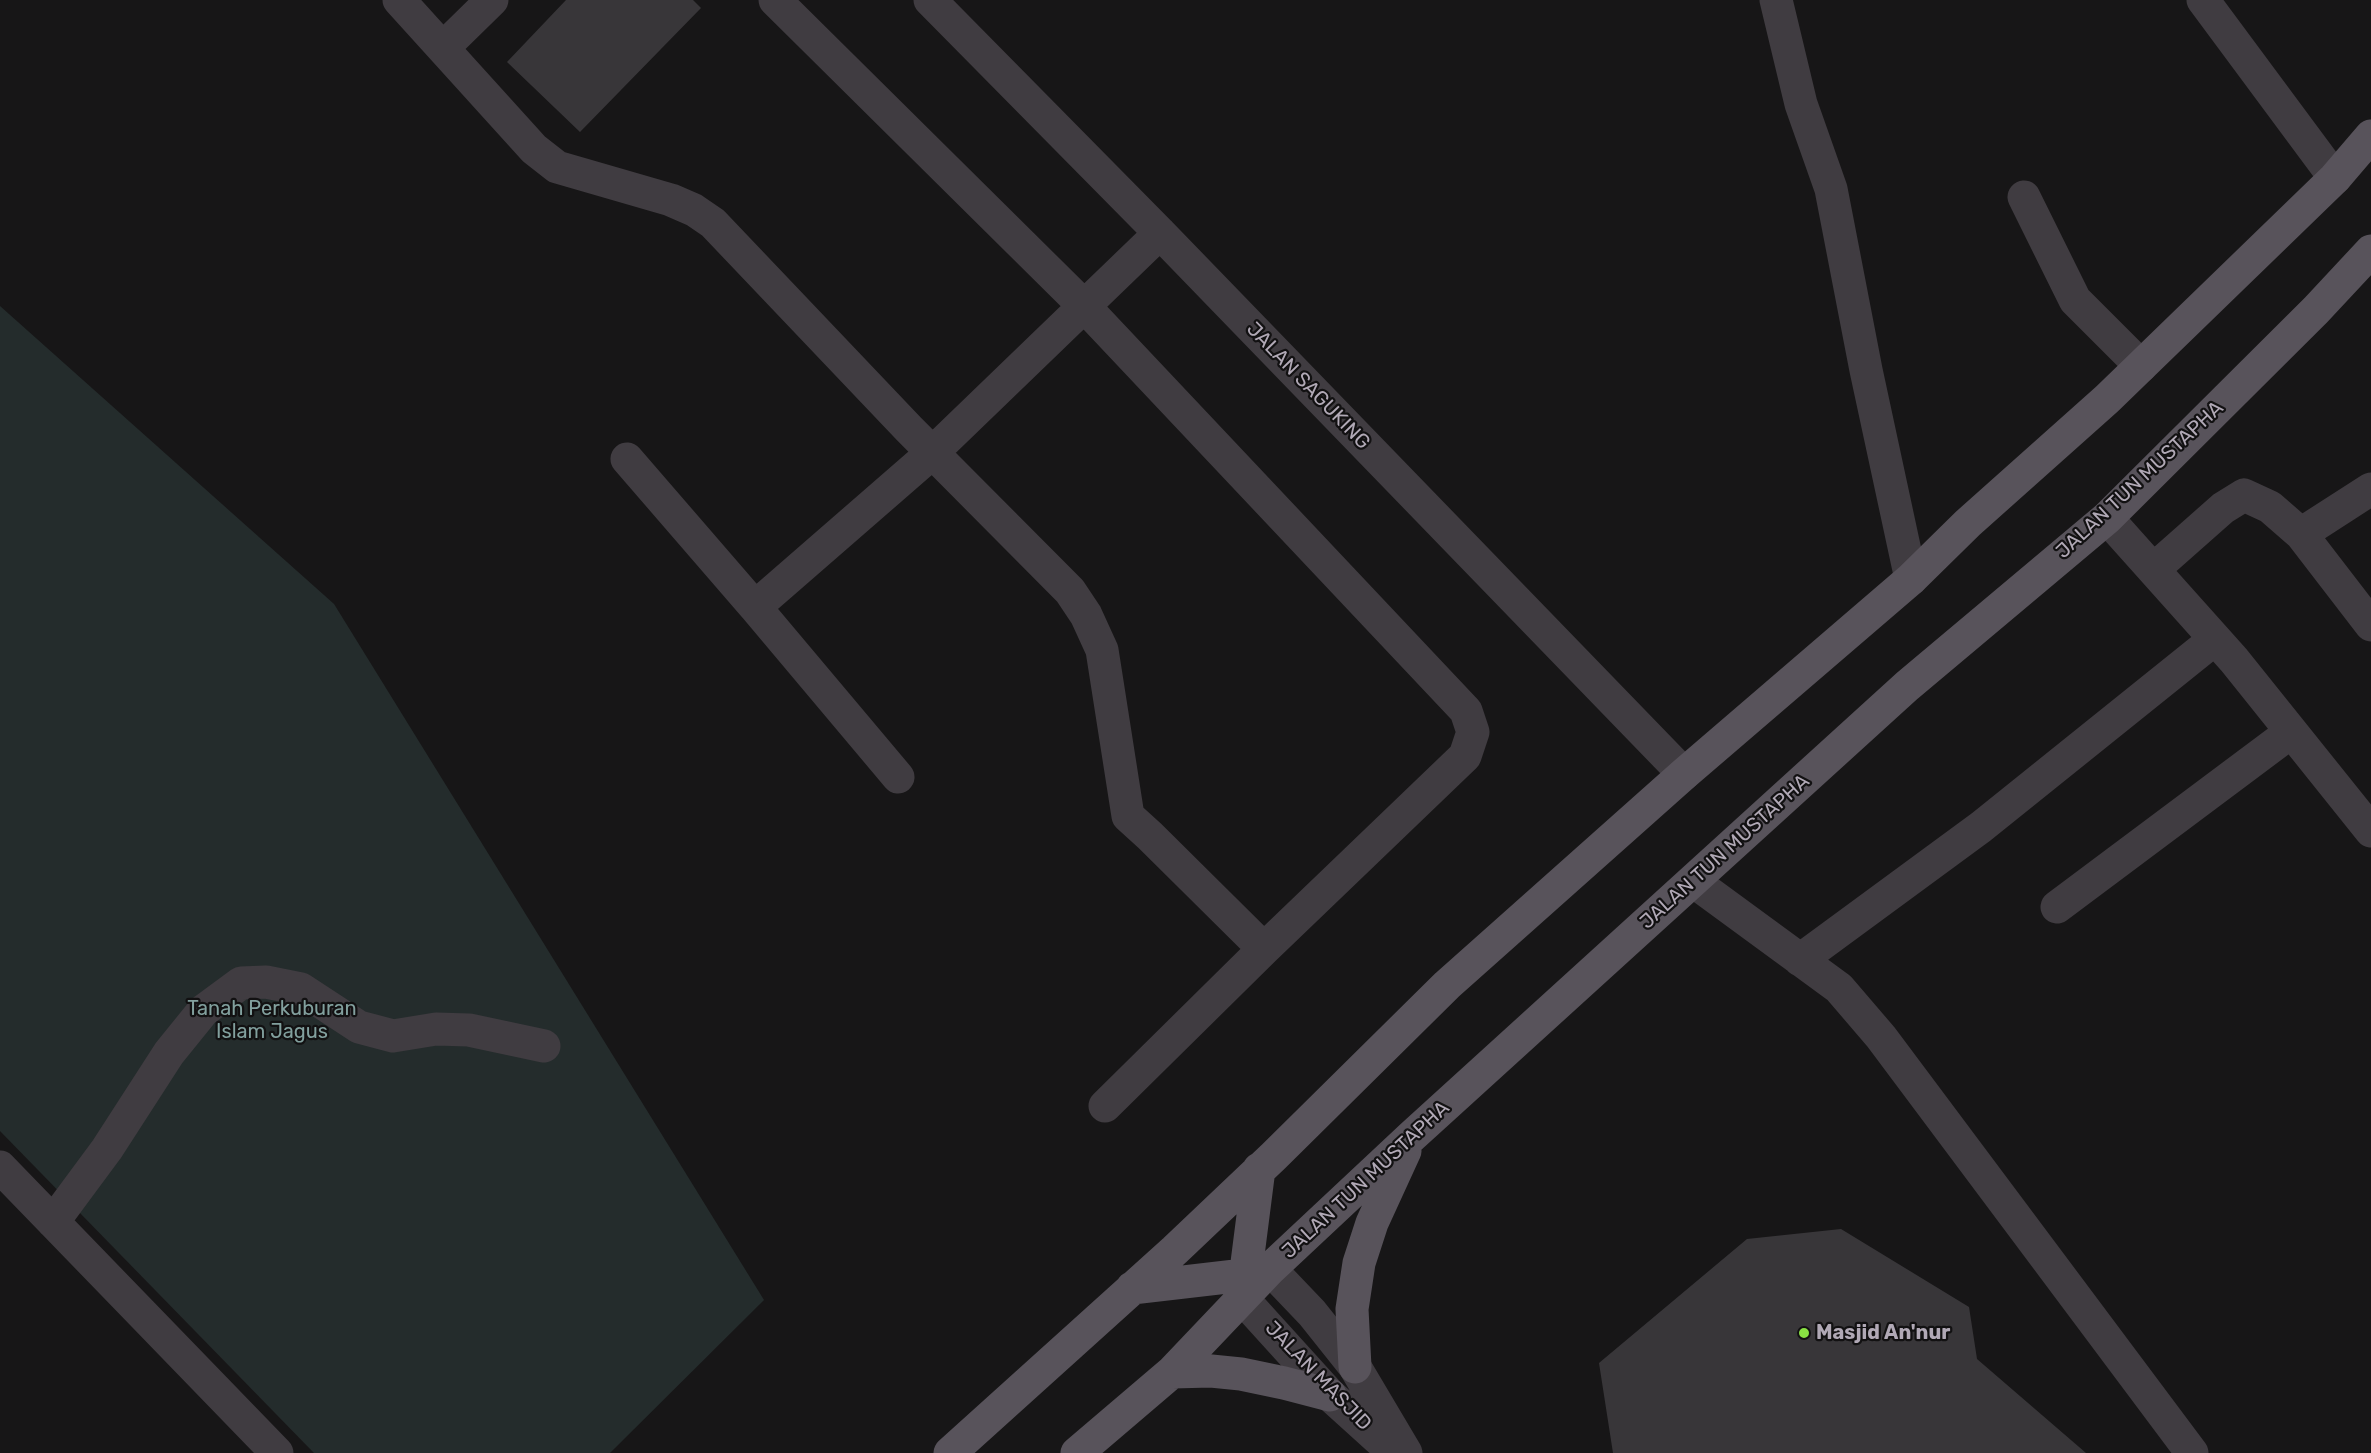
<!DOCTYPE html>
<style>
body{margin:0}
canvas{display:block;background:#171617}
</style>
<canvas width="2371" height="1453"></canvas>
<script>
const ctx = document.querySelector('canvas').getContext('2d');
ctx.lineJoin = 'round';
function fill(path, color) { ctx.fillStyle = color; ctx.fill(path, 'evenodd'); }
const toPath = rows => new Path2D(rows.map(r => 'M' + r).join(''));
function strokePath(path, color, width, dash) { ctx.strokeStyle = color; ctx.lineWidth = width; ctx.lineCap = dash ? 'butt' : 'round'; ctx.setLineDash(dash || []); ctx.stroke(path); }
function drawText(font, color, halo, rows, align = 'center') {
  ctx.font = font + ' Rubik,sans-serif'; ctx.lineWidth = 4.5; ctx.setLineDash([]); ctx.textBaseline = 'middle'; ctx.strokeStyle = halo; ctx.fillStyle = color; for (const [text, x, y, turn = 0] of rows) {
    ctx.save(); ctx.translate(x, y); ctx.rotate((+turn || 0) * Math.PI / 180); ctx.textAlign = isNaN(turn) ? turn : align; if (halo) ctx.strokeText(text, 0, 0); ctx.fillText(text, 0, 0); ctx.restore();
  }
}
fill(toPath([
 [0,306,334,604,764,1300,610,1453,314,1453,0,1131]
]), '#242c2c');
fill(toPath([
 [566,0,693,0,701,8,580,132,507,62],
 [1841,1229,1969,1307,1977,1359,2086,1453,1613,1453,1599,1363,1747,1239]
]), '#383639');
strokePath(toPath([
 [399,0,534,149,557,167,671,200,694,210,713,223,909,429,1070,591,1086,615,1102,650,1128,816,1150,836,1264,949],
 [775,0,1084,306,1466,711,1473,732,1465,756,1264,949,1105,1106],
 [930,0,1160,233,1684,774],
 [1776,0,1801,104,1831,189,1866,370,1911,579],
 [2203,0,2335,178],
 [444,47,492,0],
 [2024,197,2075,300,2141,366],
 [627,459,755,607,932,453,1160,233],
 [2107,518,2234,660,2371,831],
 [2301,534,2371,625],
 [2154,569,2223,508,2244,495,2270,507,2301,534,2371,489],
 [755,607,898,777],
 [1693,881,1839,988,1881,1037,2192,1453],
 [2057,907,2291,732],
 [1800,960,1981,827,2215,639],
 [0,1167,277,1453],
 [53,1222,107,1149,169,1053,203,1011,241,983,266,982,301,989,359,1027,393,1036,436,1029,469,1030,544,1046],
 [1270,1269,1312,1313,1355,1367,1406,1453],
 [1242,1298,1330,1395,1393,1452]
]), '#403c41', 33);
strokePath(toPath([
 [1132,1288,1244,1275,1270,1269],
 [1243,1294,1259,1169],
 [1355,1367,1352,1309,1359,1263,1372,1223,1405,1151],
 [1172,1372,1211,1371,1241,1374,1284,1383,1330,1395],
 [950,1453,1175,1250,1274,1156,1447,985,1684,774,1911,579,1968,523,2107,399,2335,178,2371,136],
 [1077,1453,1172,1372,1270,1269,1412,1136,1907,686,2107,518,2316,310,2371,251]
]), '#58535b', 33);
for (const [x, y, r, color] of [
 [1804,1333,6,"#89e243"]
]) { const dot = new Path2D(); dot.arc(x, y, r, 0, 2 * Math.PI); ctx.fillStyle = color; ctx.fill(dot); strokePath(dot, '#121112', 2); }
drawText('20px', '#b1a9b6', '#121112', [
 ["JALAN SAGUKING",1308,386,46],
 ["JALAN TUN MUSTAPHA",2140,480,-43],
 ["JALAN TUN MUSTAPHA",1725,852,-42],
 ["JALAN TUN MUSTAPHA",1366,1180,-43],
 ["JALAN MASJID",1318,1376,46]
]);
drawText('20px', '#82a09e', '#121112', [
 ["Tanah Perkuburan",272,1009],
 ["Islam Jagus",272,1032]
]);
drawText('bold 20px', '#b1a9b6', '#121112', [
 ["Masjid An'nur",1816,1333]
], 'left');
</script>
